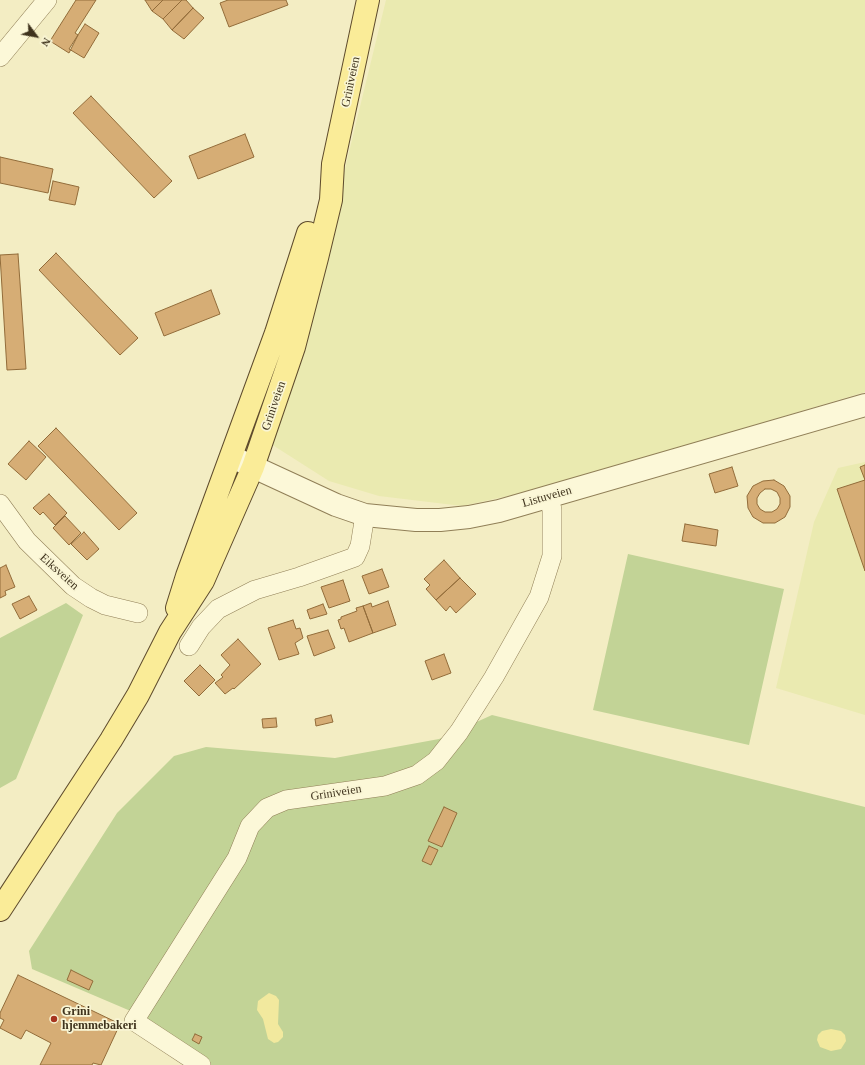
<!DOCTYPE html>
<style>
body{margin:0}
#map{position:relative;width:865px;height:1065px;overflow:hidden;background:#f3edc3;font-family:"Times New Roman",serif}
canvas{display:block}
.north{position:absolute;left:16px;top:16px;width:40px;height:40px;-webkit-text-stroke:3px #f9f5d4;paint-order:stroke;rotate:122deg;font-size:11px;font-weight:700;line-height:16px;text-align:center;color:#3f331d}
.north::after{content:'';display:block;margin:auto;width:14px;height:18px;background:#3f331d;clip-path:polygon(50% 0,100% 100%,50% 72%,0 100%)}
</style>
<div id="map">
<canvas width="865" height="1065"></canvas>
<div class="north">N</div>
</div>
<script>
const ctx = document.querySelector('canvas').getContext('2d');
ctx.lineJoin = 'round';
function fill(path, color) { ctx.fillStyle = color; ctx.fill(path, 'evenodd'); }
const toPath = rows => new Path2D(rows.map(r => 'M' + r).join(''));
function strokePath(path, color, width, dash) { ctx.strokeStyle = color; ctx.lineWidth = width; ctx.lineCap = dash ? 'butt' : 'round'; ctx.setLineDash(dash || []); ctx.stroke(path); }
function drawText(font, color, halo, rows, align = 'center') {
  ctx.font = font + ' "Times New Roman",serif'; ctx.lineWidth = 3.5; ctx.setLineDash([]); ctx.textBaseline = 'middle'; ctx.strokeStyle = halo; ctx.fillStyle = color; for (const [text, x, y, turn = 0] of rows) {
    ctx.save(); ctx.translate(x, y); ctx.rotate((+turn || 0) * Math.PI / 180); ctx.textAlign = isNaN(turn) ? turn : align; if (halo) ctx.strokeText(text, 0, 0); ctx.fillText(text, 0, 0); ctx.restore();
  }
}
fill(toPath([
 [386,0,865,0,865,392,540,489,462,506,379,496,329,481,271,444,331,226],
 [865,462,865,715,776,688,814,522,838,468]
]), '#eaeab0');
fill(toPath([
 [628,554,784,589,749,745,593,710],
 [66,603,83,615,16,779,0,788,0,638],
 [492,715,865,807,865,1065,189,1065,147,1018,32,969,29,951,117,813,174,756,206,747,335,758,439,739]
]), '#c2d396');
fill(toPath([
 [269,993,276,996,279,1000,278,1024,283,1032,283,1037,278,1042,274,1043,268,1039,263,1019,257,1010,258,1001],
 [831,1029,841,1031,845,1035,846,1041,841,1049,831,1051,820,1047,817,1040,818,1035,822,1031]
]), '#f2e99e');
const building = toPath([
 [76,0,96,0,75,33,78,35,69,53,50,41,76,0],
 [145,0,163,0,152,11,145,0],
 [163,0,182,0,163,19,152,11,163,0],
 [182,0,186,0,193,8,172,30,163,19,182,0],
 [228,0,286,0,288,5,229,27,220,3,228,0],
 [193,8,204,18,184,39,172,30,193,8],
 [85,24,99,33,84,58,69,49,85,24],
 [91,96,172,181,154,198,73,113,91,96],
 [245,134,254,157,198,179,189,156,245,134],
 [0,157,53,169,48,193,0,183,0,157],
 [53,181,79,187,75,205,49,200,53,181],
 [56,253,138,338,120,355,39,270,56,253],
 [18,254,26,369,7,370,0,255,18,254],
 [211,290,220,314,164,336,155,313,211,290],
 [56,428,137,513,119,530,38,446,56,428],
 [29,441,46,457,26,480,8,464,29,441],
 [865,465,865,571,837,489,865,480,860,467,865,465],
 [732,467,738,486,715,493,709,474,732,467],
 [774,480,784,486,790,496,790,507,785,517,775,523,763,523,753,517,748,508,747,496,753,486,763,481,774,480],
 [765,489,771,489,777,492,780,498,780,504,777,509,772,512,765,512,760,509,757,504,757,498,760,493,765,489],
 [49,494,67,513,55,525,43,512,40,515,33,508,49,494],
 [65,516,81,533,69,545,53,528,65,516],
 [685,524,718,530,716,546,682,541,685,524],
 [84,532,99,549,87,560,71,544,84,532],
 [444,560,460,578,436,600,426,589,430,585,424,579,444,560],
 [6,565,15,587,5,591,6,595,0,598,0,568,6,565],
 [382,569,389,587,369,594,362,576,382,569],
 [460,578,476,594,456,613,450,606,446,611,436,600,460,578],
 [343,580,350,601,329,608,321,587,343,580],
 [29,596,37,610,20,619,12,604,29,596],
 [388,601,396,625,373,633,363,606,371,603,372,607,388,601],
 [323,604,327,614,310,619,307,610,323,604],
 [363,606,373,633,349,642,344,628,341,629,338,620,341,619,341,617,357,611,356,608,363,606],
 [293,620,296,629,300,628,303,638,295,643,299,654,279,660,268,628,293,620],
 [328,630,335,648,314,656,307,636,328,630],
 [238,639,261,664,234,689,233,688,225,694,215,683,223,677,221,675,230,665,221,655,238,639],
 [444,654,451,673,432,680,425,661,444,654],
 [200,665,215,680,199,696,184,681,200,665],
 [331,715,333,722,316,726,315,719,331,715],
 [276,718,277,727,263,728,262,719,276,718],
 [444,807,457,813,442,847,428,841,444,807],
 [429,846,438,850,431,865,422,861,429,846],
 [71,970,93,981,89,990,67,980,71,970],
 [18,975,120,1024,101,1065,93,1063,92,1065,40,1065,51,1043,26,1030,21,1039,0,1028,4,1020,0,1018,0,1013,18,975],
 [195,1034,202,1037,199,1044,192,1040,195,1034]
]);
fill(building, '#d6ad75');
strokePath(building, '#926c3a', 1);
const minor = toPath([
 [0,57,47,0],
 [0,504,27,541,73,586,91,598,105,605,138,613],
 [189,646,201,627,218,609,255,590,299,577,355,557,360,546,365,515],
 [201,1065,134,1021,237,858,250,826,267,808,286,800,385,786,417,775,436,761,459,732,494,677,539,597,552,556,552,510,549,497]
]);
const tertiary = toPath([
 [232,457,336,505,365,515,416,520,440,520,469,517,499,511,865,405]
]);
const primary = toPath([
 [177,608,187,576,276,333,308,233],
 [0,910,111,740,138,695,170,632,203,581,253,467,294,347,317,258,331,200,333,164,368,0]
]);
strokePath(minor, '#907f57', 20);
strokePath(tertiary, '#907f57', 24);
strokePath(primary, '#5e4b2c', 24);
strokePath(minor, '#fcf8d8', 19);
strokePath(tertiary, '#fcf8d8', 22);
strokePath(primary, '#faec98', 22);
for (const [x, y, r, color] of [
 [54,1019,4,"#a73520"]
]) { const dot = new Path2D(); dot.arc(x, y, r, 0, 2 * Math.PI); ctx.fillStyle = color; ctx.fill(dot); strokePath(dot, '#f9f5d4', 1.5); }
drawText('12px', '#3f331d', '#f9f5d4', [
 ["Griniveien",351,82,-78],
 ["Griniveien",274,406,-71],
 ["Listuveien",547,497,-16],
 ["Eiksveien",59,572,42],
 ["Griniveien",336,793,-9]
]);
drawText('bold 12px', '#3f331d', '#f9f5d4', [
 ["Grini",62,1012],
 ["hjemmebakeri",62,1026]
], 'left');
</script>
